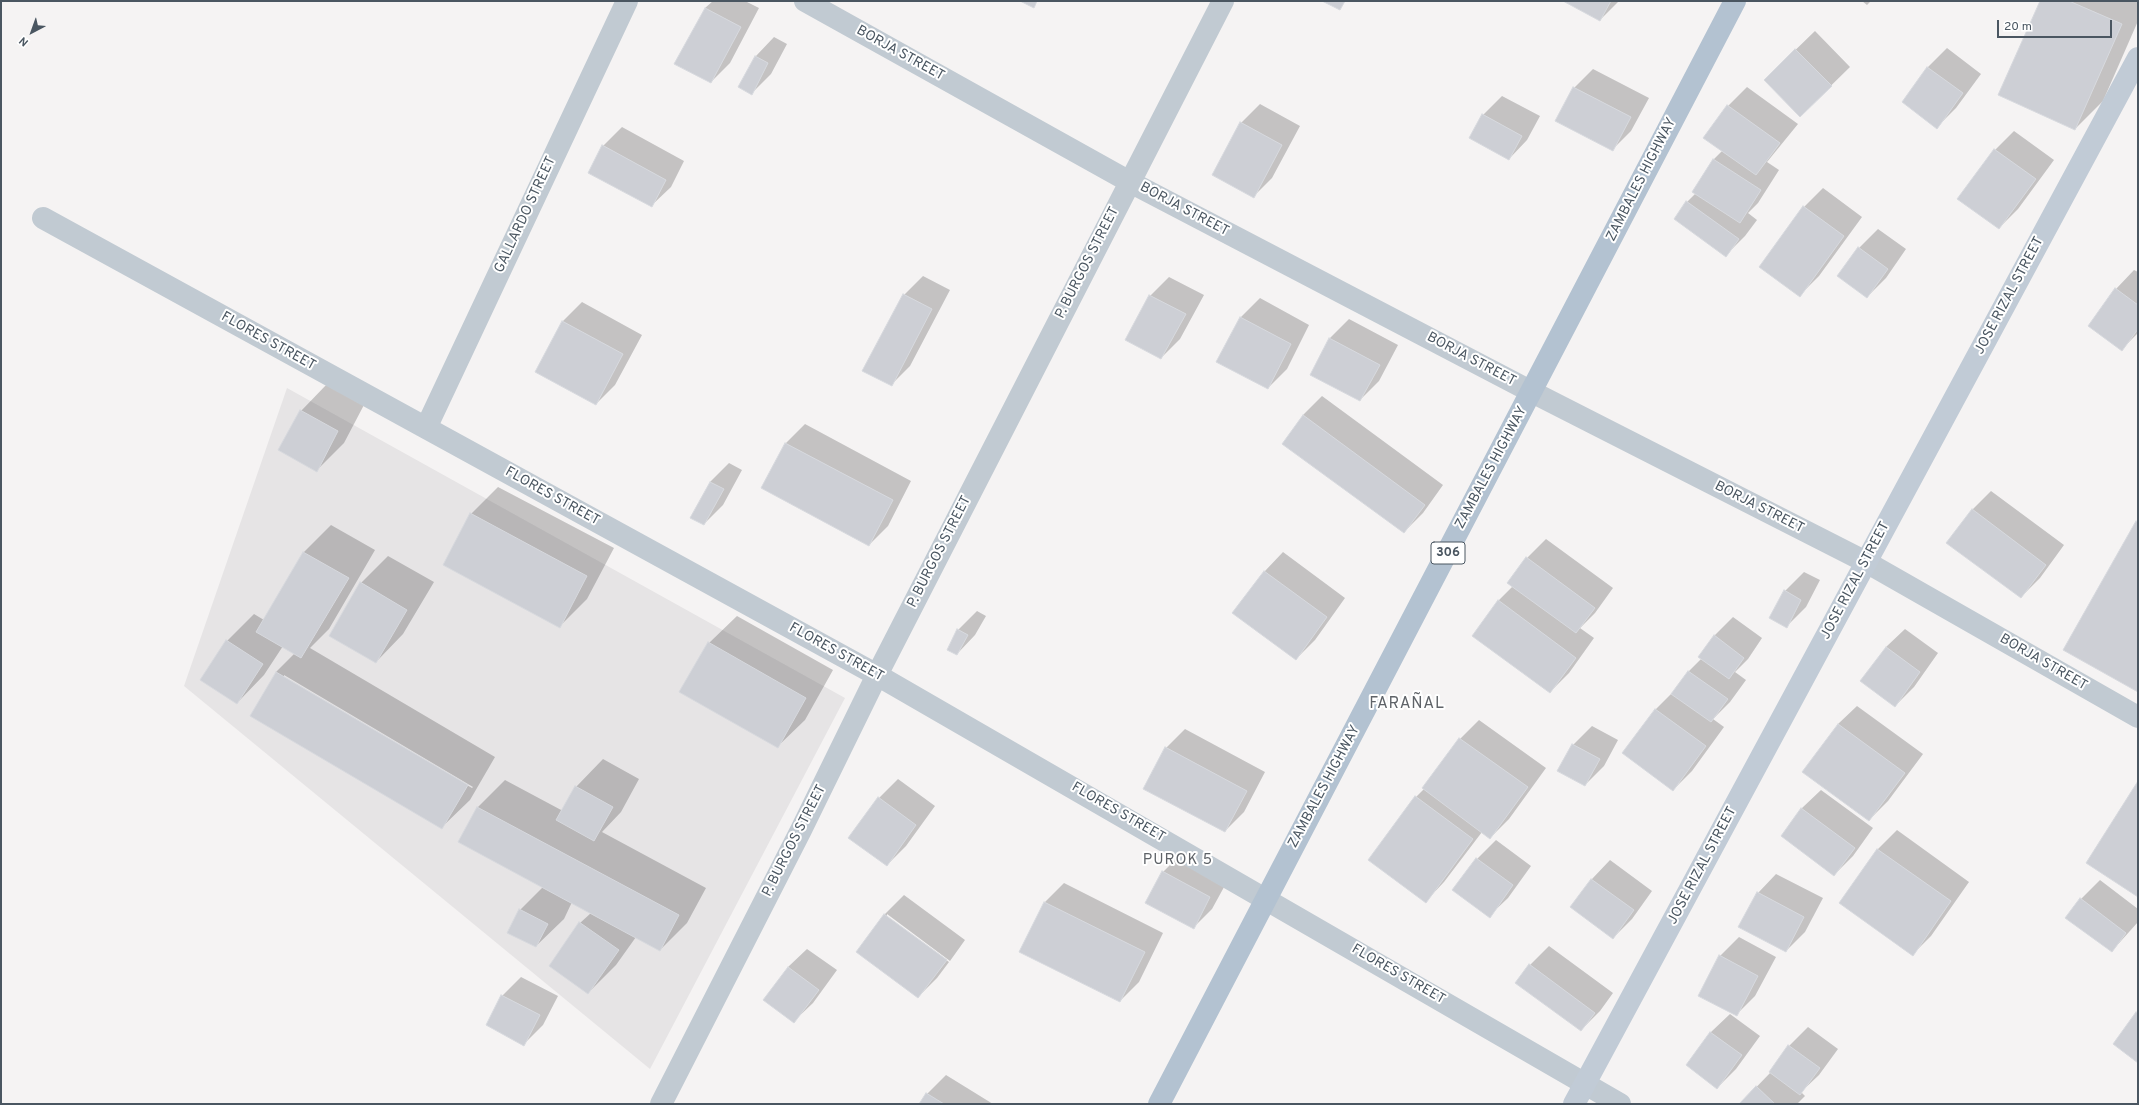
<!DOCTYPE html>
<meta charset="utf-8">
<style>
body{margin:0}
#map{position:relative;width:2139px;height:1105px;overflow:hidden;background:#f5f3f3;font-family:Overpass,sans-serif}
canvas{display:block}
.frame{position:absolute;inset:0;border:2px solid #4a5661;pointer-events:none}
.north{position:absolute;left:12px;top:12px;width:40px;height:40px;-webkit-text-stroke:3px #fff;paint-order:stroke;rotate:221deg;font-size:11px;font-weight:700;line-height:16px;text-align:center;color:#4a5661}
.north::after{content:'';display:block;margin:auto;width:14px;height:18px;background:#4a5661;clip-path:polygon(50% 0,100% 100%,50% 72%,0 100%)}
.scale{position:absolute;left:1997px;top:20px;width:115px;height:18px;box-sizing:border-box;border:2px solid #4a5661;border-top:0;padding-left:5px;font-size:12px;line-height:14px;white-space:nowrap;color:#4a5661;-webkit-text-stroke:3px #fff;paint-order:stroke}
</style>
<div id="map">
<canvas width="2139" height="1105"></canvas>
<div class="frame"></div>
<div class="north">N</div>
<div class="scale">20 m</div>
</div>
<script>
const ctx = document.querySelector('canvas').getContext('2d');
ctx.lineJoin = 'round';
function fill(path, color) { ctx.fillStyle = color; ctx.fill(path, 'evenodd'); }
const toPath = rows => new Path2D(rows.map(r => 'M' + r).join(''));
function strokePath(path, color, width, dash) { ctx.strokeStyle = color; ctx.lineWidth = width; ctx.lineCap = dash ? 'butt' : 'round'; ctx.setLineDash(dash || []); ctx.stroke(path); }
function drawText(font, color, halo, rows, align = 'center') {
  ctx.font = font + ' Overpass,sans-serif'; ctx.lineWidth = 4; ctx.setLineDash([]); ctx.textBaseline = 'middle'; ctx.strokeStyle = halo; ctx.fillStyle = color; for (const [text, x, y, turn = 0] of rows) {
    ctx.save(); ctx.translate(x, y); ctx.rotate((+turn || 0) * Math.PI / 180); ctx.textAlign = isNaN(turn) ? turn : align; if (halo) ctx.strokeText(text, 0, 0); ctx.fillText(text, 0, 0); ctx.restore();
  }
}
fill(toPath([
 [287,388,845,698,650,1069,184,686]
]), '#e6e4e5');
fill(toPath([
 [713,1,745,1,759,8,730,63,711,82,705,8],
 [1565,1,1619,1,1600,20],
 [1862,1,1871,1,1867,5],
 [2041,1,2138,1,2138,21,2103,101,2075,129],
 [1815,31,1850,67,1800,116,1784,61],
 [774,37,787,44,771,74,752,93,739,87,756,56],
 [1947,48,1981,74,1956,108,1937,127,1903,102,1928,67],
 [1593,69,1649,98,1631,131,1612,150,1574,88],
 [1747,87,1798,124,1767,162,1779,170,1758,203,1748,213,1757,220,1745,236,1726,255,1687,202,1695,194,1693,192,1714,159,1723,150,1728,106],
 [1502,96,1540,116,1527,140,1509,159,1483,115],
 [1260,104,1300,126,1272,178,1254,196,1241,123],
 [622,127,684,161,671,187,652,205,603,146],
 [2014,131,2054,160,2018,209,1999,228,1995,150],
 [1823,188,1862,217,1819,276,1800,295,1761,267,1804,207],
 [1878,229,1906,249,1886,278,1867,297,1838,276,1859,248],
 [2134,270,2138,272,2138,333,2122,349,2116,289],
 [923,276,950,290,910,366,891,385,904,295],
 [1169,277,1204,295,1180,339,1161,358,1150,296],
 [1260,298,1309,325,1287,369,1268,388,1218,361,1241,317],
 [582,302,642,335,615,385,596,404,536,371,563,321],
 [1349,319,1398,345,1379,381,1360,400,1311,374,1330,338],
 [328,383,365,403,344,443,317,470,301,411],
 [1322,396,1443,485,1423,513,1404,532,1303,415],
 [805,424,911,481,888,526,869,545,762,488,786,443],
 [729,463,742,470,723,505,704,524,710,482],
 [498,487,614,548,587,599,559,627,471,514],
 [1991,491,2064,545,2040,578,2021,597,1972,510],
 [331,525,375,550,329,629,310,648,495,757,470,800,442,827,276,672,295,653,283,646,264,675,237,703,227,641,254,614,264,620,304,552],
 [284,675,473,787,472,788,284,678],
 [1546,539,1613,588,1595,613,1580,628,1594,638,1569,673,1550,692,1473,636,1499,600,1513,586,1509,582,1527,558],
 [1283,552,1345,598,1315,640,1296,659,1234,613,1265,571],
 [388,556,434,582,403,634,376,662,361,583],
 [1804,572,1820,580,1806,607,1787,626,1785,591],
 [977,611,986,616,975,635,957,654,958,630],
 [737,616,833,670,805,720,777,747,709,643],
 [1733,617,1762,638,1748,659,1735,672,1746,680,1730,702,1713,719,1724,727,1692,771,1673,790,1655,710,1674,691,1689,671,1702,658,1714,636],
 [1905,629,1938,653,1914,687,1895,706,1886,647],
 [1857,706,1923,754,1888,801,1869,820,1838,724],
 [1479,720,1546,768,1509,819,1490,838,1482,832,1444,882,1426,901,1416,797,1424,789,1460,739],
 [1592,726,1618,740,1604,766,1585,785,1573,745],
 [1185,729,1265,772,1244,812,1225,831,1166,748],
 [603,759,639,779,621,812,602,832,706,888,687,923,660,950,636,937,616,965,588,993,580,923,591,913,572,902,564,919,536,946,520,910,543,887,460,842,478,807,505,780,563,811,576,787],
 [898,779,935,806,906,846,887,865,850,837,879,798],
 [1821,790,1873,828,1853,856,1834,875,1782,836,1802,808],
 [1897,830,1969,882,1931,936,1912,955,1840,903,1878,849],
 [1496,840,1531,866,1508,898,1489,916,1477,859],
 [1182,853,1229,878,1212,909,1193,928,1163,872],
 [1610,860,1652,891,1632,919,1613,938,1571,907,1592,879],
 [1776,874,1823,898,1805,932,1786,951,1758,893],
 [2100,880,2138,909,2138,922,2112,951,2081,899],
 [1064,883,1163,933,1139,982,1120,1001,1021,951,1045,902],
 [904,895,965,940,950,961,887,914,887,917,949,962,937,978,918,997,857,952,885,914],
 [1739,937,1776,957,1755,996,1736,1015,1720,956],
 [1549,946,1613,993,1600,1011,1581,1030,1530,965],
 [807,949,837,970,813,1003,794,1021,788,967],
 [521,977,558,996,543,1025,524,1044,502,996],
 [1730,1014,1760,1036,1736,1069,1717,1088,1687,1065,1711,1032],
 [1808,1027,1838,1049,1819,1075,1801,1092,1805,1096,1797,1104,1740,1104,1771,1072,1789,1046],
 [946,1075,993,1104,920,1104,927,1094]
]), '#0003');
const building = toPath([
 [1020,1,1037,1,1034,8,1020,1],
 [1322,1,1345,1,1340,10,1322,1],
 [1563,1,1611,1,1600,21,1563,1],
 [2040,1,2069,1,2122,24,2075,130,1998,95,2040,1],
 [705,8,741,27,711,83,674,64,705,8],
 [1795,49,1832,86,1800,117,1764,80,1795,49],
 [755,56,768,63,752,95,738,87,755,56],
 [1927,67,1963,93,1937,129,1902,102,1927,67],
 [1573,87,1631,117,1613,151,1555,121,1573,87],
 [1727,105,1780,143,1756,175,1703,138,1727,105],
 [1482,114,1522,136,1509,160,1469,138,1482,114],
 [1240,122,1282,145,1254,198,1212,175,1240,122],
 [602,145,666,180,652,207,588,173,602,145],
 [1994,149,2036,179,1999,229,1957,199,1994,149],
 [1713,159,1761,190,1740,223,1692,192,1713,159],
 [1686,201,1739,239,1726,257,1674,219,1686,201],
 [1803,206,1844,236,1800,297,1759,267,1803,206],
 [1858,247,1888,269,1867,298,1837,276,1858,247],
 [2115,288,2138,305,2138,329,2122,351,2088,326,2115,288],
 [903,294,932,309,892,386,862,371,903,294],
 [1149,295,1186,314,1161,359,1125,340,1149,295],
 [1240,317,1291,344,1268,389,1216,362,1240,317],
 [562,321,623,354,596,405,535,372,562,321],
 [1329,338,1380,365,1360,401,1310,375,1329,338],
 [300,410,338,431,317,472,278,450,300,410],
 [1303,415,1425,505,1404,533,1282,444,1303,415],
 [785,443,893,500,869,546,761,488,785,443],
 [710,482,724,489,704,525,690,518,710,482],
 [1972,509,2046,565,2021,598,1946,543,1972,509],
 [470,513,587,576,560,628,443,565,470,513],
 [2136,521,2138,522,2138,692,2063,650,2136,521],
 [303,552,349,578,301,658,256,632,303,552],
 [1526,557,1595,608,1576,633,1507,583,1526,557],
 [1264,571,1327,617,1296,660,1232,613,1264,571],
 [360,582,407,610,376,663,329,636,360,582],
 [1784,590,1801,600,1787,628,1769,618,1784,590],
 [1498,600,1576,658,1550,693,1472,636,1498,600],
 [957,629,968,635,957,655,947,650,957,629],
 [1714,635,1744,658,1729,679,1698,657,1714,635],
 [226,640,263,664,237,704,200,680,226,640],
 [708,642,806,698,778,748,679,692,708,642],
 [1886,647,1920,672,1895,707,1860,681,1886,647],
 [1688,671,1728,699,1711,722,1671,694,1688,671],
 [276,672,468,785,442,829,250,716,276,672],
 [1655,709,1706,746,1673,791,1622,753,1655,709],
 [1838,724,1905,773,1869,821,1802,772,1838,724],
 [1459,738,1528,787,1490,839,1422,788,1459,738],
 [1572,744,1600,759,1585,786,1557,771,1572,744],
 [1165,747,1247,791,1225,832,1143,789,1165,747],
 [2138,781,2138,897,2086,863,2138,781],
 [575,786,613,807,594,841,556,820,575,786],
 [1415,796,1473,839,1426,903,1368,860,1415,796],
 [878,797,916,825,887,866,848,838,878,797],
 [477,807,679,915,660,951,458,842,477,807],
 [1801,808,1855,848,1834,876,1781,836,1801,808],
 [1877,849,1951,901,1913,956,1839,903,1877,849],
 [1476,858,1513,885,1490,918,1452,890,1476,858],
 [1162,871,1210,897,1194,929,1145,903,1162,871],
 [1591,879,1634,910,1613,939,1570,907,1591,879],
 [1757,892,1804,917,1786,952,1738,927,1757,892],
 [2080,898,2126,933,2112,952,2065,918,2080,898],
 [1044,902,1145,952,1120,1002,1019,952,1044,902],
 [519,909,548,924,536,947,507,933,519,909],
 [884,914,947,960,918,998,856,952,884,914],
 [579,922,619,950,588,994,549,966,579,922],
 [1719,955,1758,976,1737,1016,1698,996,1719,955],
 [1529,964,1595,1013,1581,1031,1515,983,1529,964],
 [788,967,819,990,794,1023,763,1000,788,967],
 [501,995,540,1015,524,1046,486,1025,501,995],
 [2136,1012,2138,1013,2138,1063,2113,1044,2136,1012],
 [1710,1032,1742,1055,1717,1089,1686,1065,1710,1032],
 [1788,1045,1820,1068,1800,1095,1769,1072,1788,1045],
 [1756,1086,1775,1104,1739,1104,1756,1086],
 [926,1093,944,1104,919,1104,926,1093]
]);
fill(building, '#cdcfd5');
strokePath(building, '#d7d9de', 1);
strokePath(toPath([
 [805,1,1130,182,1532,392,1866,562,2138,717],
 [43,218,877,675,1620,1104],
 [426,428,627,1],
 [661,1104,801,830,877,675,1223,1]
]), '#c1cad2', 22);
strokePath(toPath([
 [1574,1104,2138,58]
]), '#c1cbd6', 22);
strokePath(toPath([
 [1159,1104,1735,1]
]), '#b3c2d1', 22);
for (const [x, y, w] of [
 [1448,553,34]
]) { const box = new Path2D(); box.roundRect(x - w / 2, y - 11, w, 22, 3); ctx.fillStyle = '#fff'; ctx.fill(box); strokePath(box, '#4a5661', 1); }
drawText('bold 13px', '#4a5661', null, [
 ["306",1448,553]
]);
drawText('14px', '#4a5661', '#fff', [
 ["BORJA STREET",900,54,29],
 ["ZAMBALES HIGHWAY",1642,180,-63],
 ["BORJA STREET",1184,210,28],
 ["GALLARDO STREET",526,215,-65],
 ["P. BURGOS STREET",1088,263,-63],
 ["JOSE RIZAL STREET",2010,296,-62],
 ["FLORES STREET",268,342,29],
 ["BORJA STREET",1471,360,28],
 ["ZAMBALES HIGHWAY",1492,468,-62],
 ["FLORES STREET",552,497,29],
 ["BORJA STREET",1759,508,27],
 ["P. BURGOS STREET",940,552,-63],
 ["JOSE RIZAL STREET",1856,581,-62],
 ["FLORES STREET",836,653,29],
 ["BORJA STREET",2043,663,30],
 ["ZAMBALES HIGHWAY",1325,787,-62],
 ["FLORES STREET",1118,813,30],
 ["P. BURGOS STREET",795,841,-63],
 ["JOSE RIZAL STREET",1703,866,-62],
 ["FLORES STREET",1398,975,30]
]);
ctx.letterSpacing = '1px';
drawText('15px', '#5f6368', '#fff', [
 ["PUROK 5",1178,861]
]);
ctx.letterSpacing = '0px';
ctx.letterSpacing = '1px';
drawText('16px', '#5f6368', '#fff', [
 ["FARAÑAL",1407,705]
]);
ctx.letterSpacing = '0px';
</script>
